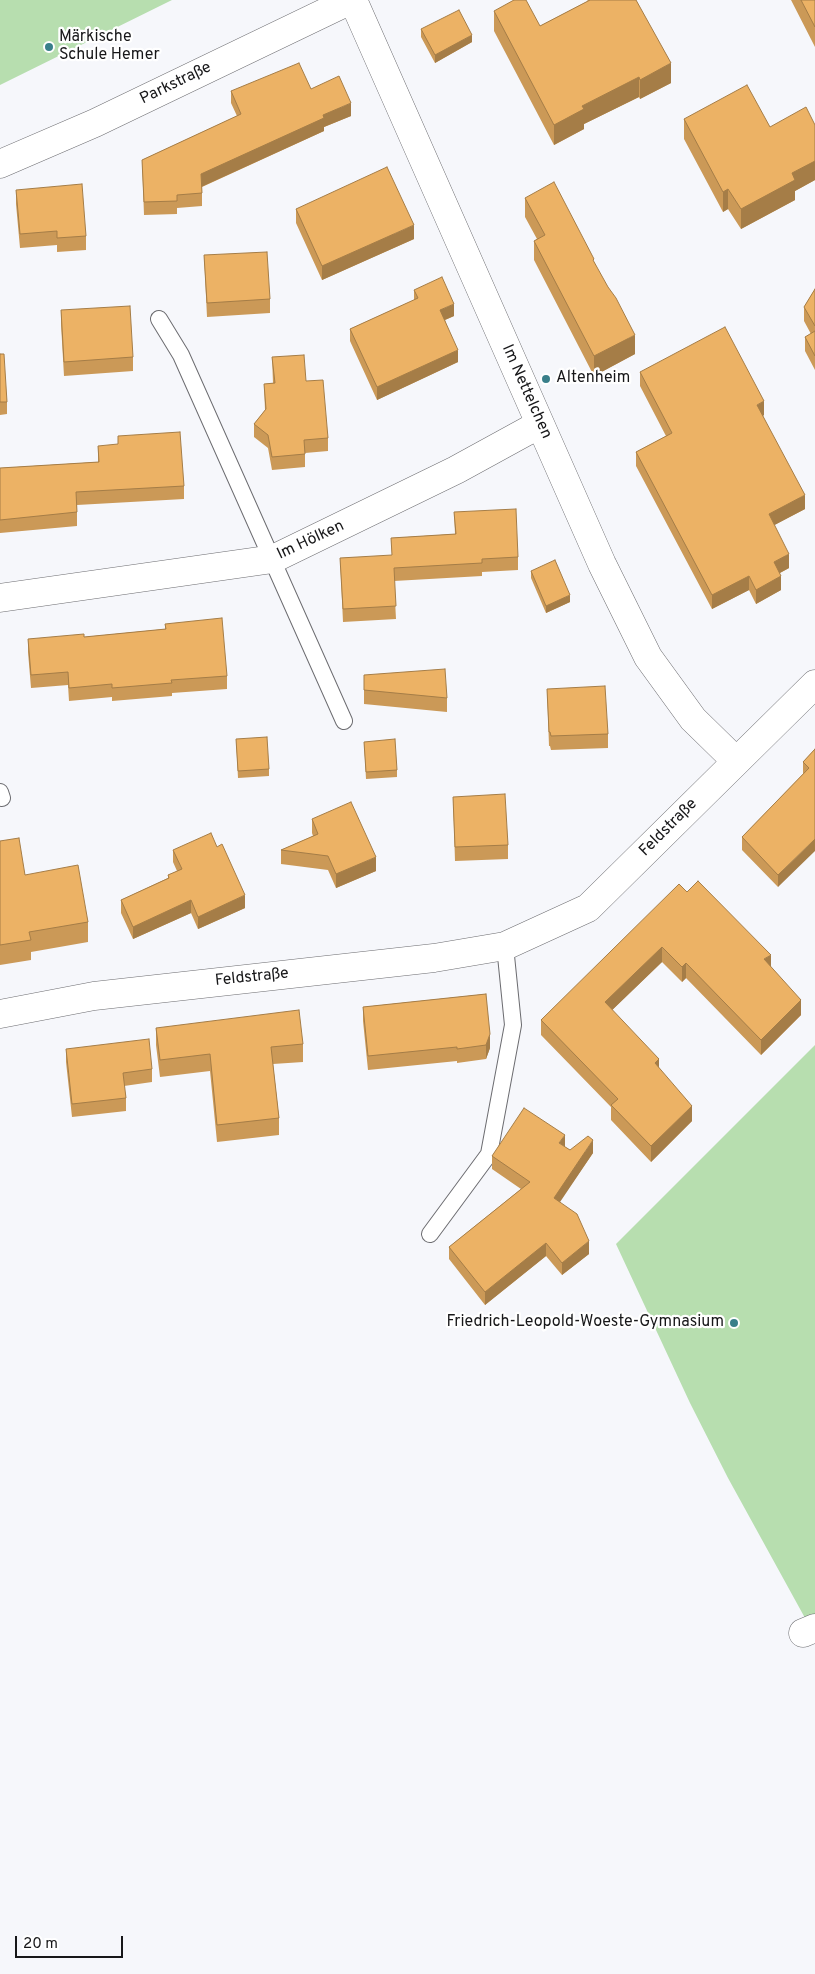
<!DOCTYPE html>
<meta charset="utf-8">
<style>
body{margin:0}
#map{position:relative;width:815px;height:1974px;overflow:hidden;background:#f6f7fb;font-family:Overpass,sans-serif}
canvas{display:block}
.scale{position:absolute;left:15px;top:1936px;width:108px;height:22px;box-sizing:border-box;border:2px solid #171719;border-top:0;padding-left:6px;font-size:15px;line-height:18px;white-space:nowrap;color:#171719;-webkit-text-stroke:4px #fff;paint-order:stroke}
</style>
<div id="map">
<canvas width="815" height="1974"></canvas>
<div class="scale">20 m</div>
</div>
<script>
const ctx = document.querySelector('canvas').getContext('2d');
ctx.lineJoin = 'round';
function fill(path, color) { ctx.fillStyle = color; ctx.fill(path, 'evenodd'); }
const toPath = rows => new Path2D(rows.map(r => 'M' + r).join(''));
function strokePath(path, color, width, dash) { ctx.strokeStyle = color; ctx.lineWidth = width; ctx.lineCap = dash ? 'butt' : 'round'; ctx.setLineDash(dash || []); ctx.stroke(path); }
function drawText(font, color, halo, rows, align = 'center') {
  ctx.font = font + ' Overpass,sans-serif'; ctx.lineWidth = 4.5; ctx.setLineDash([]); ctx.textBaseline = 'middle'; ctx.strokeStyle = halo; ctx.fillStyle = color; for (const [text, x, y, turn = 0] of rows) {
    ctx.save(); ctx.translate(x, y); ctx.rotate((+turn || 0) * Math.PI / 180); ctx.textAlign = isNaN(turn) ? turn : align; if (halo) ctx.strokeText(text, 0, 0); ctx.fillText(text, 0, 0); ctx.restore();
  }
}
fill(toPath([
 [0,0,172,0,0,85],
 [815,1045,815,1614,805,1618,728,1478,690,1403,616,1244]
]), '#b7deaf');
const service = toPath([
 [159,319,181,355,344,721],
 [0,792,2,798],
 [430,1234,489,1154,513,1025,505,946]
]);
const minor = toPath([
 [353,0,602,564,648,657,693,719,736,761],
 [0,164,95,123,351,0],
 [0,598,273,559,456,470,540,424],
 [0,1014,94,996,434,958,505,946,588,908,815,684],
 [803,1633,815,1628]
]);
strokePath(service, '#6c6c70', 18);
strokePath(minor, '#6c6c70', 29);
strokePath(service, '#fff', 16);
strokePath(minor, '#fff', 28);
fill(toPath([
 [587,0,636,0,671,83,640,99,639,97,584,124,584,129,554,145,494,31,494,11,540,26,588,1],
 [791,0,815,0,815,47],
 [421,29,472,42,435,63,421,37],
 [311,89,351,116,324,127,324,131,202,187,202,206,177,208,177,214,144,215,142,160,237,116,231,103,231,91],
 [684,119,770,127,815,125,815,180,795,191,795,200,741,229,728,209,723,212,684,139],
 [16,190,86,236,86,250,57,252,57,245,20,248,16,204],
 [525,198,594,262,635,354,594,376,534,260,534,241,537,239,525,217],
 [296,209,414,239,322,280,296,223],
 [204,255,270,299,270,313,207,317],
 [815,289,815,370,805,351,805,337,811,334,804,321,804,307],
 [414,290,454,316,445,320,458,362,377,400,350,341,350,329,414,300],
 [61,310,133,357,133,371,64,376,61,324],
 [0,354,7,402,7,414,0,415],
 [272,357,306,381,328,438,328,451,305,453,305,467,272,470,268,448,254,437,254,424,265,410,264,384,273,383],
 [640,372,764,415,763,416,805,509,774,525,789,568,780,573,781,590,756,604,749,590,712,609,636,466,636,452,666,436,640,386],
 [98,446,184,486,184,499,77,505,77,526,0,533,0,468,98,462],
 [454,512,518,557,518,570,482,572,482,576,394,581,396,619,343,622,340,558,392,556,391,538,455,534],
 [531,571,570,602,546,613,531,578],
 [165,624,227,676,227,689,172,693,172,696,112,701,112,697,69,701,68,685,31,688,28,652,28,639,84,637,165,629],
 [364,675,447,698,447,712,364,704],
 [547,689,608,734,608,748,551,750,550,746,549,746],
 [236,739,269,769,269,776,238,778],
 [364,742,397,770,397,777,366,779],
 [815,749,778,887,742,850,742,837,803,774,803,762],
 [453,797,508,845,508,859,455,861],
 [312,819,376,871,336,888,328,870,281,864,281,850,313,836,312,833],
 [0,841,25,875,88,922,88,942,31,952,31,960,0,965],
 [173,850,245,908,198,929,191,913,133,939,121,913,121,900,168,878,168,875,177,871,173,862],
 [687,892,771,967,801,1015,761,1055,686,978,682,982,662,962,612,1010,659,1068,692,1121,651,1162,611,1120,611,1107,541,1035,541,1020],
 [486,994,490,1048,486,1059,457,1063,457,1061,368,1070,363,1021,363,1007],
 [156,1028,303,1044,303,1062,273,1064,279,1118,279,1135,217,1142,210,1071,160,1077,156,1045],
 [66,1049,152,1069,152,1082,124,1086,126,1098,126,1111,72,1117,66,1062],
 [565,1147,570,1150,593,1153,559,1202,589,1254,562,1275,546,1256,485,1305,449,1259,449,1247,521,1189,492,1169,492,1156]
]), '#cb9957');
fill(toPath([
 [472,35,472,42,435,63,435,55],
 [671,63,671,83,640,99,640,80],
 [639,77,639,97,584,124,584,129,554,145,554,125,582,106],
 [351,103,351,116,324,127,324,131,201,187,201,174,323,115],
 [815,161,815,180,795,191,795,200,741,229,741,209,792,173],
 [728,189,728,209,723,212,723,192],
 [414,225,414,239,322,280,322,266],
 [454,304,454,316,440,322,440,310],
 [635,335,635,354,594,376,594,356],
 [458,350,458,362,377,400,377,387],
 [764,401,764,415,757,419,757,405],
 [805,495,805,509,769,528,769,514],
 [789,554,789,568,774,576,774,562],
 [749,576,749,590,712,609,712,595],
 [781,576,781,590,756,604,756,590],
 [570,595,570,602,546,613,546,606],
 [815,839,815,851,778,887,778,875],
 [376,857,376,871,336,888,336,874],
 [245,895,245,908,198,929,198,917],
 [191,900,191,913,133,939,133,927],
 [662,947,662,962,605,1017,605,1002],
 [771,955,771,970,764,959],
 [686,963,686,978,682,982,682,967],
 [801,1000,801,1015,761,1055,761,1040],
 [490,1034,490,1048,486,1059,486,1045],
 [659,1059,659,1075,655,1063],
 [692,1106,692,1121,651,1162,651,1146],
 [565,1135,565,1147,559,1143],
 [593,1140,593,1153,554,1211,554,1198],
 [589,1241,589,1254,562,1275,562,1263],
 [546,1243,546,1256,485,1305,485,1292]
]), '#a57d47');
const building = toPath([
 [514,0,526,0,540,26,590,0,636,0,671,63,640,80,639,77,582,106,584,109,554,125,494,11,514,0],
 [801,0,815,0,815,27,801,0],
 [459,10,472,35,435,55,421,29,459,10],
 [299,63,311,89,339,76,351,103,323,115,324,118,201,174,202,193,177,195,177,201,144,202,142,160,241,114,231,91,299,63],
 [747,85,770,127,806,107,815,125,815,161,792,173,795,180,741,209,728,189,723,192,684,119,747,85],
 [387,167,414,225,322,266,296,209,387,167],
 [554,182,594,259,593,260,608,287,616,298,635,335,594,356,534,241,545,235,525,198,554,182],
 [82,184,86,236,57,238,57,231,20,234,16,190,82,184],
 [267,252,270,299,207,303,204,255,267,252],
 [442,277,454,304,440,310,458,350,377,387,350,329,418,298,414,290,442,277],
 [815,289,815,326,804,307,815,289],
 [130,306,133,357,64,362,61,310,130,306],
 [725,327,764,401,757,405,805,495,769,514,789,554,774,562,781,576,756,590,749,576,712,595,636,452,672,433,640,372,725,327],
 [815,331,815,356,805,337,815,331],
 [0,354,4,354,7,402,0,402,0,354],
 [304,355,306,381,323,380,328,438,304,440,305,454,272,457,268,435,254,424,266,409,264,384,275,383,272,357,304,355],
 [180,432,184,486,76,492,77,512,0,520,0,468,99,462,98,446,118,444,118,436,180,432],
 [516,509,518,557,482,559,482,563,394,568,396,606,343,609,340,558,392,555,391,538,456,534,454,512,516,509],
 [555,560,570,595,546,606,531,571,555,560],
 [222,618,227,676,171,680,172,683,112,688,112,684,69,688,68,672,31,675,28,639,84,634,84,637,166,629,165,624,222,618],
 [445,669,447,698,364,690,364,675,445,669],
 [605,686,608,734,551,736,550,732,549,732,547,689,605,686],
 [267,737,269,769,238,771,236,739,267,737],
 [395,739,397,770,366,772,364,742,395,739],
 [815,749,815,839,778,875,742,837,809,768,803,762,815,749],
 [505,794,508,845,455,847,453,797,505,794],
 [351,802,376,857,336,874,328,856,281,850,318,834,312,819,351,802],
 [211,833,217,847,222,844,245,895,198,917,191,900,133,927,121,900,169,878,168,875,182,869,173,850,211,833],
 [19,838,25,875,78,865,88,922,29,932,31,940,0,945,0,841,19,838],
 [698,881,771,955,764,959,801,1000,761,1040,686,963,682,967,662,947,605,1002,659,1059,655,1063,692,1106,651,1146,611,1105,618,1099,541,1020,679,884,687,892,698,881],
 [486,994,490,1034,486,1045,457,1049,457,1047,368,1056,363,1007,486,994],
 [299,1010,303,1044,271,1047,279,1118,217,1125,210,1054,160,1060,156,1028,299,1010],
 [149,1039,152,1069,123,1073,126,1098,72,1104,66,1049,149,1039],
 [524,1108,565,1135,559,1143,570,1150,588,1136,593,1140,554,1198,577,1214,589,1241,562,1263,546,1243,485,1292,449,1247,530,1182,492,1156,524,1108]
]);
fill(building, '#ecb265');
strokePath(building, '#a57d47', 1);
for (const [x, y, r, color] of [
 [49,47,5,"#397f8a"],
 [546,379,5,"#397f8a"],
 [734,1323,5,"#397f8a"]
]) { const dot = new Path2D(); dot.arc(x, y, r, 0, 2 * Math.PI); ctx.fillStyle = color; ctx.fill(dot); strokePath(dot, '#fff', 2); }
drawText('16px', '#171719', '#fff', [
 ["Märkische",59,38],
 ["Schule Hemer",59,56],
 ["Altenheim",556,379],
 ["Friedrich-Leopold-Woeste-Gymnasium",724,1323,"right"]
], 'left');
drawText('16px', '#171719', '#fff', [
 ["Parkstraße",176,84,-26],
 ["Im Nettelchen",526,392,66],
 ["Im Hölken",311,541,-25],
 ["Feldstraße",669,828,-45],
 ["Feldstraße",252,978,-6]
]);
</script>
